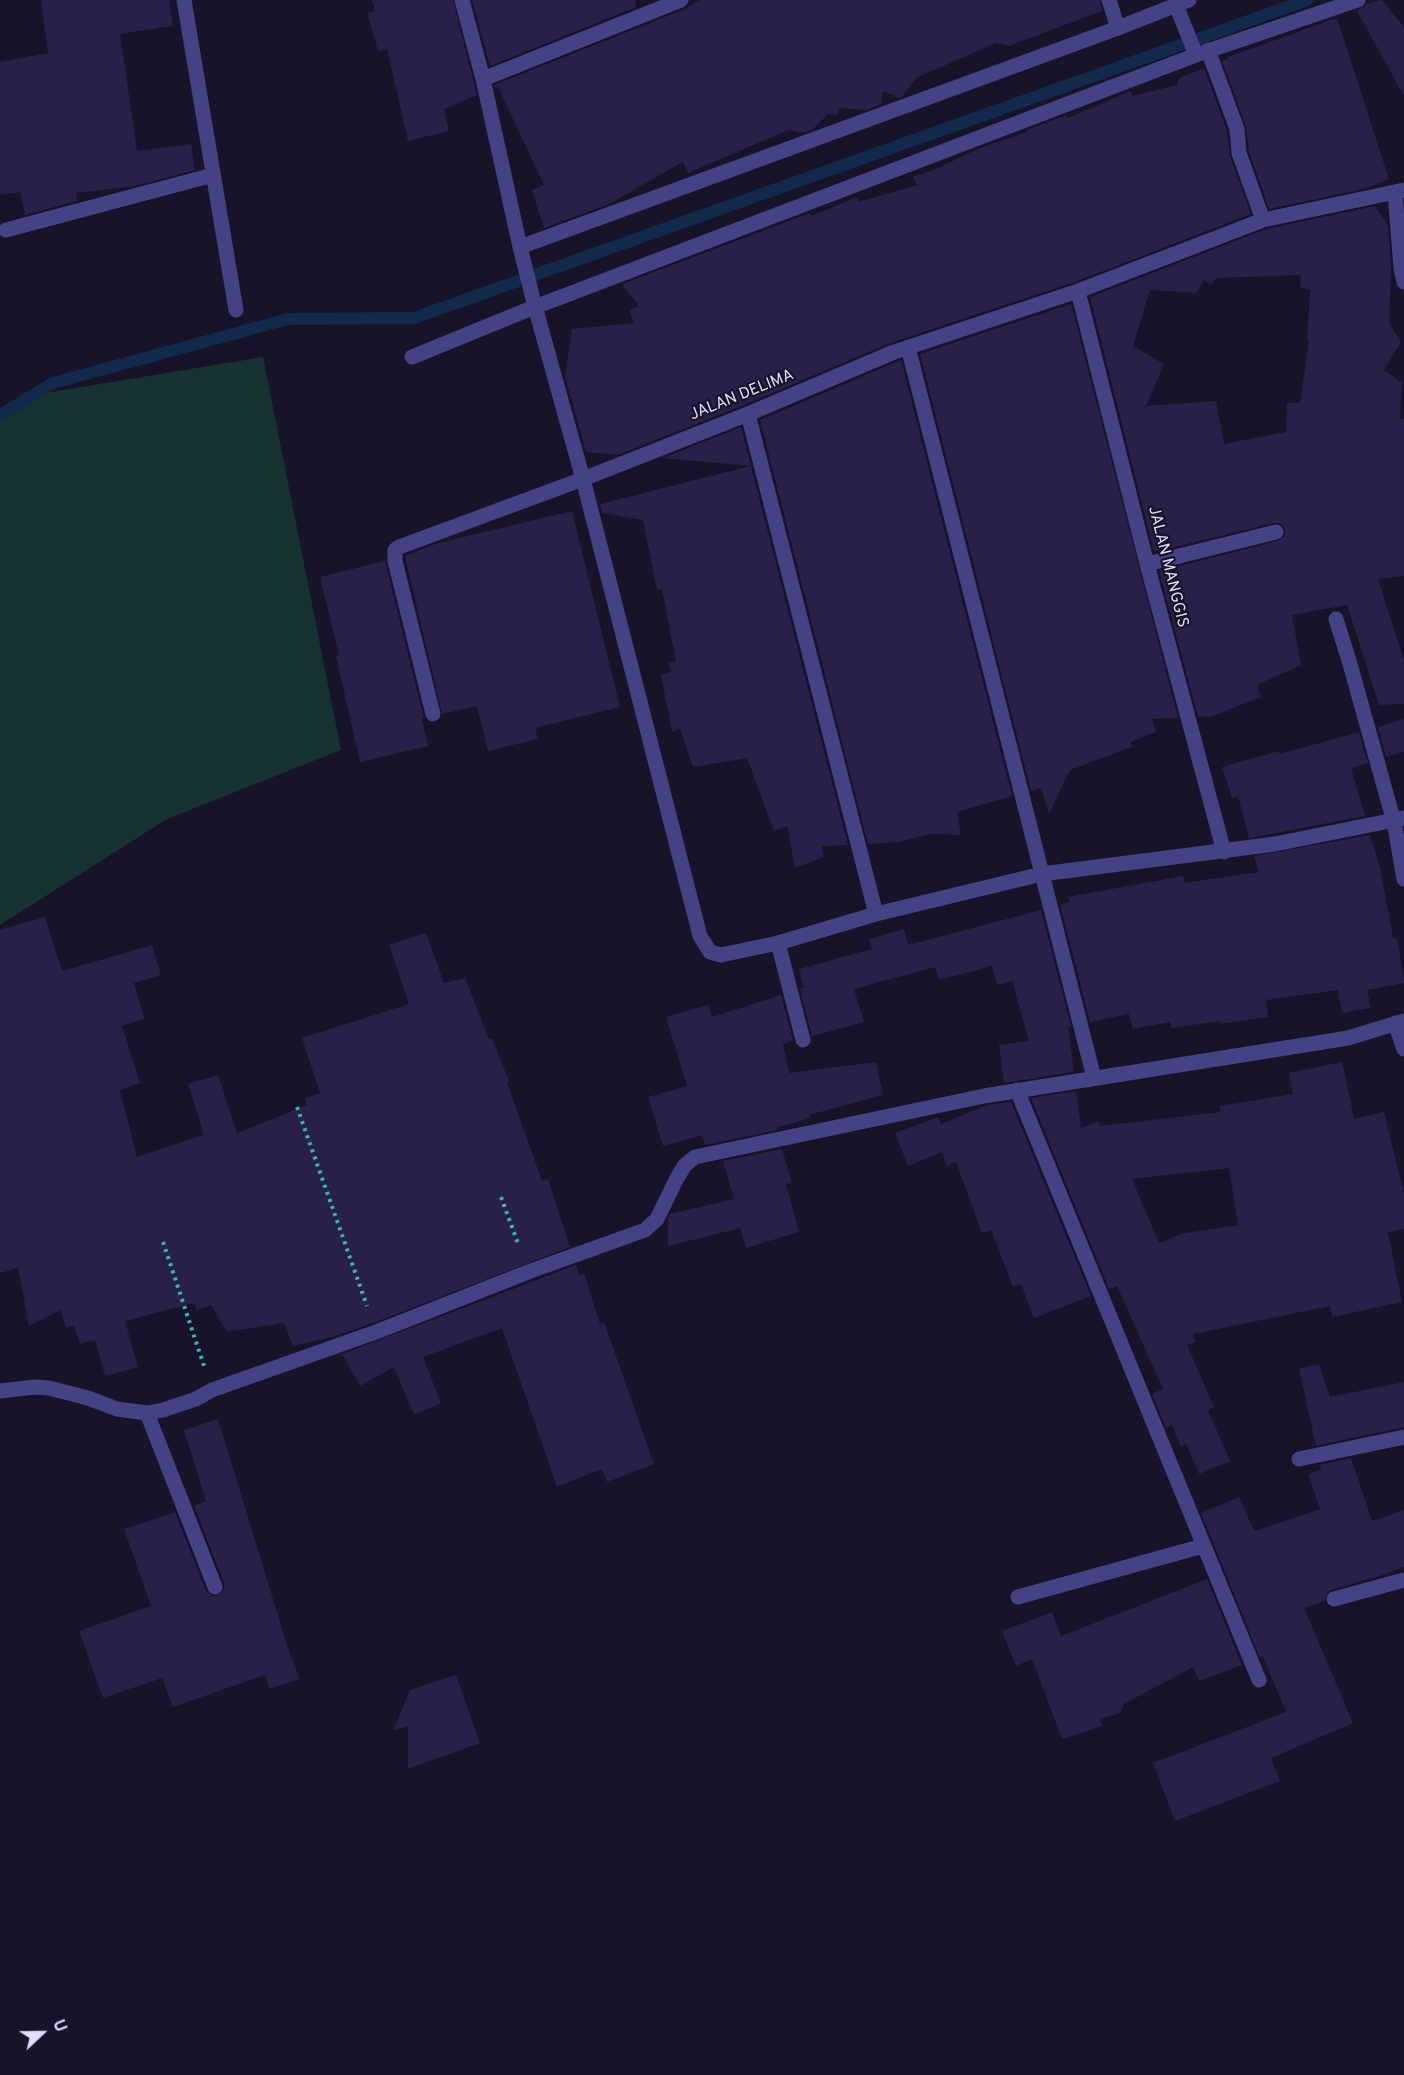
<!DOCTYPE html>
<style>
body{margin:0}
#map{position:relative;width:1404px;height:2075px;overflow:hidden;background:#171329;font-family:Overpass,sans-serif}
canvas{display:block}
.north{position:absolute;left:12px;top:2003px;width:60px;height:60px;-webkit-text-stroke:4px #171329;paint-order:stroke;rotate:68deg;font-size:16px;font-weight:700;line-height:24px;text-align:center;color:#e1ddfd}
.north::after{content:'';display:block;margin:auto;width:21px;height:27px;background:#e1ddfd;clip-path:polygon(50% 0,100% 100%,50% 72%,0 100%)}
</style>
<div id="map">
<canvas width="1404" height="2075"></canvas>
<div class="north">U</div>
</div>
<script>
const ctx = document.querySelector('canvas').getContext('2d');
ctx.lineJoin = 'round';
function fill(path, color) { ctx.fillStyle = color; ctx.fill(path, 'evenodd'); }
const toPath = rows => new Path2D(rows.map(r => 'M' + r).join(''));
function strokePath(path, color, width, dash) { ctx.strokeStyle = color; ctx.lineWidth = width; ctx.lineCap = dash ? 'butt' : 'round'; ctx.setLineDash(dash || []); ctx.stroke(path); }
function drawText(font, color, halo, rows, align = 'center') {
  ctx.font = font + ' Overpass,sans-serif'; ctx.lineWidth = 4.5; ctx.setLineDash([]); ctx.textBaseline = 'middle'; ctx.strokeStyle = halo; ctx.fillStyle = color; for (const [text, x, y, turn = 0] of rows) {
    ctx.save(); ctx.translate(x, y); ctx.rotate((+turn || 0) * Math.PI / 180); ctx.textAlign = isNaN(turn) ? turn : align; if (halo) ctx.strokeText(text, 0, 0); ctx.fillText(text, 0, 0); ctx.restore();
  }
}
fill(toPath([
 [263,357,341,750,167,819,0,925,0,421,40,394]
]), '#163332');
strokePath(toPath([
 [0,415,53,383,288,319,414,318,1307,0]
]), '#13294c', 12);
fill(toPath([
 [41,0,169,0,173,26,120,34,137,151,191,144,195,170,135,186,76,193,77,201,25,215,20,192,0,195,0,62,48,53],
 [372,0,453,0,477,95,444,109,449,131,408,141,387,49,378,51,367,13,375,11],
 [472,0,635,0,636,7,490,66],
 [700,0,1100,0,1102,11,1009,46,996,43,916,78,903,96,899,98,883,91,881,104,867,110,840,108,837,116,828,114,812,130,802,133,789,130,688,173,683,162,609,204,544,228,532,190,544,185,498,87,495,88,494,85,685,9],
 [1382,0,1404,27,1404,96,1357,11,1366,4],
 [1337,18,1389,179,1364,189,1269,209,1249,151,1246,126,1222,61,1228,59,1228,57],
 [1204,68,1227,131,1230,156,1251,214,1075,282,890,343,744,405,618,455,586,452,565,376,572,329,634,323,629,310,639,306,622,284,810,213,811,216,857,197,859,202,917,185,913,177,936,169,980,148,1027,132,1027,130,1064,116,1068,118,1130,91,1133,96,1177,85,1179,78],
 [1375,206,1388,225,1391,268,1389,323,1401,342,1384,370,1402,383,1400,419,1404,419,1404,576,1378,579,1404,660,1404,704,1379,705,1347,605,1292,615,1301,665,1257,685,1261,697,1213,716,1198,717,1159,571,1278,541,1285,535,1285,529,1279,523,1274,523,1154,552,1090,297,1266,229],
 [1301,275,1300,288,1310,290,1307,340,1309,341,1300,403,1287,403,1286,432,1224,444,1216,401,1146,406,1164,364,1133,346,1150,290,1197,293,1204,280,1211,285,1216,278],
 [1071,304,1178,718,1153,719,1156,732,1130,742,1132,747,1070,770,1049,814,1041,788,1031,791,920,354],
 [901,360,1012,796,957,812,961,835,929,834,899,842,868,844,760,420],
 [741,427,751,466,662,458],
 [751,466,848,845,822,846,824,857,795,868,787,826,774,831,747,758,693,767,680,729,672,732,661,675,671,672,668,662,676,662,662,589,657,590,643,520,602,513,600,504],
 [572,511,620,707,535,728,538,739,488,751,477,706,442,714,405,556,435,544],
 [385,561,424,718,422,719,428,746,360,762,336,656,339,655,320,577],
 [1404,719,1404,752,1386,757,1378,727],
 [1359,732,1368,763,1351,768,1365,816,1249,838,1238,796,1232,798,1222,767,1279,751,1280,754],
 [1370,835,1380,867,1393,938,1397,938,1404,979,1404,983,1367,990,1371,1008,1342,1013,1338,990,1266,1000,1268,1017,1220,1024,1220,1021,1171,1028,1170,1022,1133,1029,1129,1014,1090,1022,1060,905,1070,902,1068,897,1183,876,1184,883,1259,872,1254,856],
 [1041,910,1071,1026,1068,1027,1074,1072,1004,1083,999,1045,1029,1041,1012,981,997,985,992,966,939,980,935,967,854,989,864,1022,812,1036,800,989,804,988,799,969,872,949,869,939,904,929,908,945],
 [45,917,62,971,152,945,161,975,134,983,144,1019,122,1026,140,1083,120,1090,137,1157,204,1135,188,1084,218,1075,237,1133,307,1105,305,1098,320,1093,302,1038,409,1004,389,945,426,933,444,983,465,978,489,1039,492,1038,509,1081,507,1082,542,1181,548,1179,570,1247,373,1323,332,1337,293,1346,284,1323,227,1332,211,1305,197,1310,194,1303,125,1321,138,1367,105,1376,95,1340,80,1344,74,1326,66,1328,60,1310,29,1326,18,1268,0,1273,0,930],
 [781,995,793,1041,783,1044,789,1073,876,1062,883,1095,809,1115,810,1118,777,1128,777,1130,705,1145,702,1135,663,1146,648,1097,687,1086,666,1017,708,1005,712,1017],
 [1342,1062,1354,1119,1384,1112,1404,1193,1404,1229,1388,1232,1402,1302,1332,1317,1330,1306,1193,1334,1196,1342,1187,1345,1214,1407,1208,1410,1230,1461,1199,1474,1186,1444,1181,1447,1172,1425,1166,1428,1152,1394,1163,1389,1117,1286,1109,1289,1031,1098,1076,1091,1081,1128,1098,1121,1100,1126,1220,1112,1219,1106,1293,1094,1289,1073],
 [1229,1168,1238,1225,1180,1234,1159,1243,1132,1179],
 [1011,1102,1091,1296,1034,1318,1021,1284,1013,1287,991,1230,982,1233,956,1162,947,1166,942,1152,908,1166,895,1133,938,1117,941,1124,988,1105],
 [782,1149,792,1183,786,1184,799,1232,746,1248,740,1228,668,1246,668,1218,670,1214,734,1199,723,1161],
 [576,1265,579,1275,584,1273,600,1324,604,1322,654,1464,607,1482,602,1469,557,1487,502,1328,423,1357,441,1403,414,1415,394,1367,360,1386,342,1354],
 [1319,1364,1330,1397,1404,1382,1404,1427,1316,1446,1299,1369],
 [218,1419,288,1648,300,1679,270,1689,265,1675,173,1707,162,1678,103,1698,79,1631,151,1606,124,1529,175,1512,206,1591,213,1596,218,1596,224,1589,224,1583,194,1506,206,1501,184,1430],
 [1351,1458,1372,1521,1404,1510,1404,1567,1380,1576,1331,1590,1327,1593,1325,1601,1304,1608,1353,1723,1271,1758,1280,1781,1175,1821,1153,1763,1286,1712,1263,1657,1260,1658,1201,1513,1239,1497,1254,1531,1320,1509,1308,1474,1321,1470,1320,1465],
 [1207,1579,1242,1665,1199,1681,1193,1667,1124,1704,1120,1713,1100,1719,1102,1726,1062,1739,1032,1659,1016,1666,1002,1631,1052,1612,1061,1636],
 [456,1675,480,1743,408,1769,408,1726,393,1731,410,1690]
]), '#282049');
strokePath(toPath([
 [297,1107,367,1306],
 [501,1197,519,1246],
 [163,1242,204,1366]
]), '#3ab4ad', 4, [3, 4.5]);
strokePath(toPath([
 [184,0,236,310],
 [462,0,483,79,520,247,534,303,583,479,700,936,710,952,721,955,778,943,876,914,1042,874,1275,844,1404,818],
 [1109,0,1118,28],
 [1176,5,1196,55],
 [1208,50,1237,129,1239,153,1263,220],
 [483,79,681,0],
 [1395,193,1401,268,1404,282],
 [6,230,213,175],
 [520,247,1118,28,1189,0],
 [1078,291,1147,564,1224,852],
 [908,347,1094,1078],
 [412,357,527,310,1196,55,1358,0],
 [748,414,876,914],
 [1147,564,1276,532],
 [1336,619,1350,664,1394,822,1404,879],
 [433,714,395,561,395,550,399,547,583,479,748,414,894,352,1078,291,1263,220,1404,190],
 [778,943,803,1040],
 [1395,1023,1404,1049],
 [1017,1090,1259,1680],
 [0,1391,35,1387,49,1388,88,1398,117,1409,147,1413,163,1410,196,1399,212,1390,376,1332,528,1272,645,1230,657,1219,677,1178,685,1165,695,1157,984,1096,1317,1043,1348,1038,1404,1021],
 [147,1413,215,1587],
 [1299,1459,1404,1437],
 [1018,1597,1203,1546],
 [1334,1599,1404,1580]
]), '#444184', 15);
drawText('16px', '#e1ddfd', '#171329', [
 ["JALAN DELIMA",742,396,-22],
 ["JALAN MANGGIS",1167,567,76]
]);
</script>
